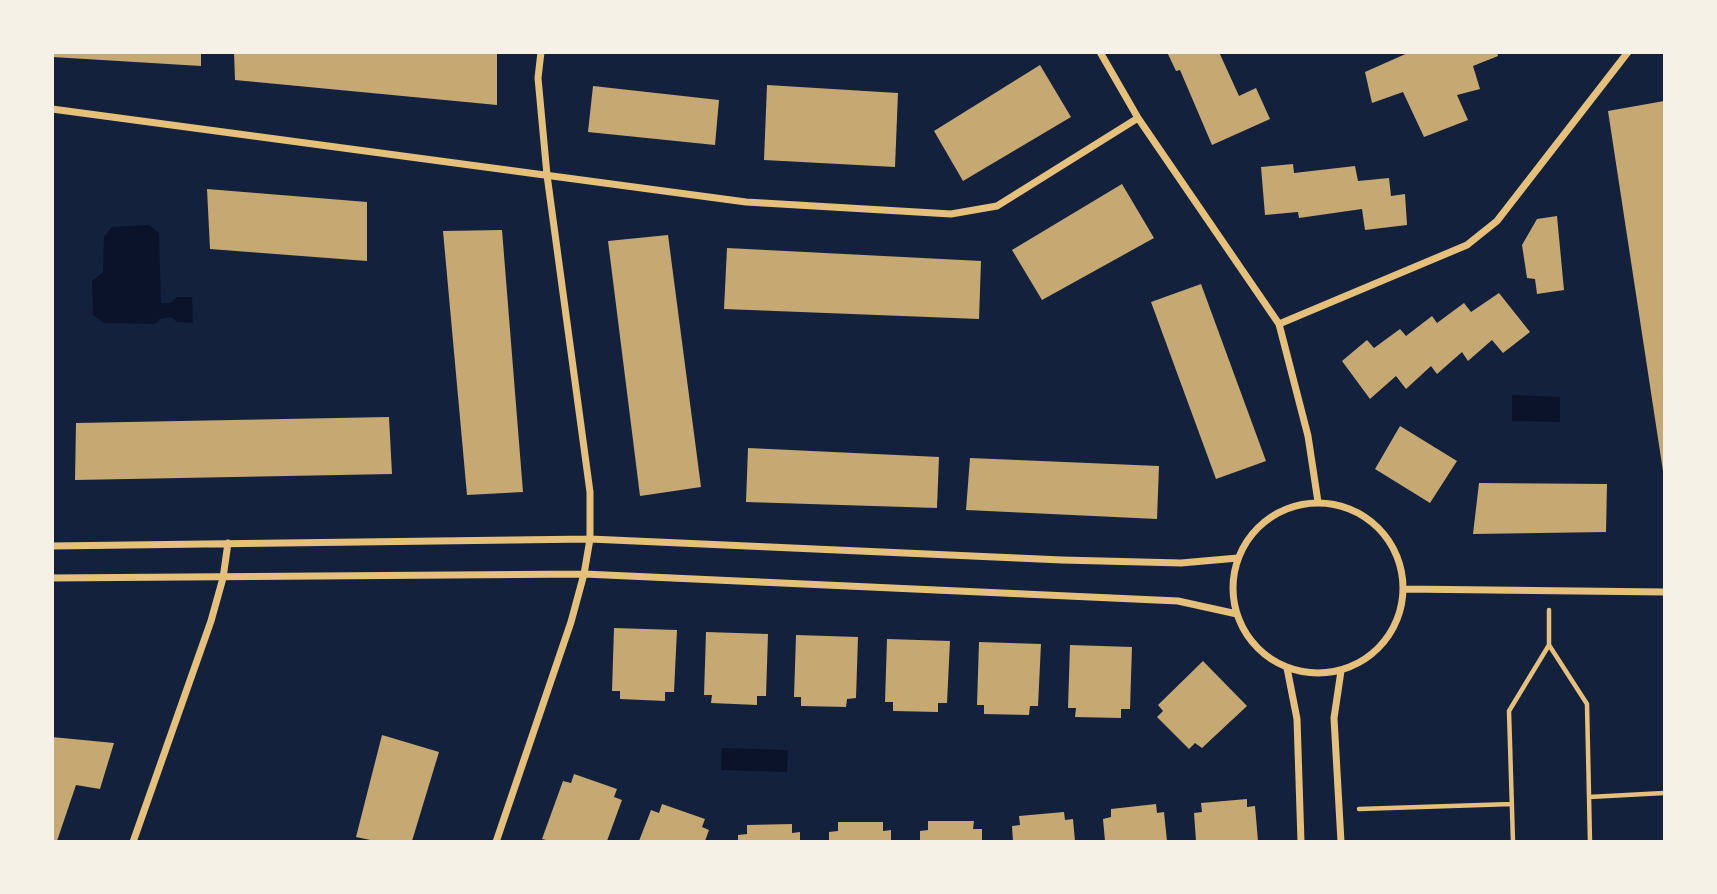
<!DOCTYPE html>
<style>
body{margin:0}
#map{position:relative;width:1717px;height:894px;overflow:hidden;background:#14213d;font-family:"Space Grotesk",sans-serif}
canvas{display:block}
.frame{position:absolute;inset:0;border:54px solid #f6f1e7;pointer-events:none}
</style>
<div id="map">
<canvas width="1717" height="894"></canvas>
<div class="frame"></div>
</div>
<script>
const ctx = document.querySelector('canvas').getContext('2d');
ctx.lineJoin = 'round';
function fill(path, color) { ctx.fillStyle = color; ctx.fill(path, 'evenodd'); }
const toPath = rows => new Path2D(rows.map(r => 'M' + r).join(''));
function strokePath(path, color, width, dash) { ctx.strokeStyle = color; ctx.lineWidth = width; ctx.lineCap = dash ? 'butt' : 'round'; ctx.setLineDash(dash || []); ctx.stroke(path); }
fill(toPath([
 [149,225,159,233,161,303,170,303,177,297,192,297,193,323,177,322,171,317,160,319,155,324,104,323,93,315,92,281,103,272,104,236,112,227],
 [1512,395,1560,397,1560,422,1512,421],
 [722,748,788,750,787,772,721,770]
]), '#0b132b');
fill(toPath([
 [52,52,201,52,201,66,52,57],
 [234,52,497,52,497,105,235,80],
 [1167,52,1219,52,1239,96,1256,88,1270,119,1212,145,1180,70,1176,71],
 [1410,52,1497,52,1498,56,1473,66,1480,89,1457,95,1468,120,1424,137,1403,92,1372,103,1365,72],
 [1040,65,1071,117,963,181,934,131],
 [767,85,898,93,895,167,764,160],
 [593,86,719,100,715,145,588,132],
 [1664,101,1664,471,1663,471,1608,111],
 [1293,164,1294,173,1355,166,1358,181,1389,178,1391,196,1405,194,1407,225,1365,230,1362,209,1299,218,1298,212,1265,215,1261,167],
 [1122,184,1154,238,1042,300,1012,250],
 [207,189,367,202,367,261,210,249],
 [1557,216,1564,290,1537,294,1535,279,1527,278,1522,245,1537,219],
 [502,230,523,492,467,495,443,231],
 [668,235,701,487,640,496,608,241],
 [727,248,981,261,979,319,724,309],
 [1201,284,1266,461,1216,479,1151,302],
 [1499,293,1530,332,1503,353,1492,340,1468,361,1462,352,1437,374,1431,366,1406,389,1396,376,1370,399,1342,361,1367,340,1374,348,1400,329,1406,336,1432,316,1437,323,1464,303,1471,312],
 [389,417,392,474,75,480,76,423],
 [1400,426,1457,461,1430,503,1375,469],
 [748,448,939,457,937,508,746,502],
 [970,458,1159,466,1157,519,966,510],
 [1479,483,1607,484,1606,532,1473,534],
 [614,628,677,630,674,692,665,692,665,701,620,699,620,691,612,691],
 [706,632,768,634,766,696,757,696,757,705,711,703,712,695,704,695],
 [796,635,858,637,856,698,847,699,846,707,801,706,801,697,794,697],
 [887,639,950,641,947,703,938,703,938,712,893,711,893,702,885,702],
 [979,642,1041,644,1038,706,1030,706,1029,715,984,714,984,705,977,705],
 [1070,645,1132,647,1130,709,1121,709,1121,718,1075,717,1076,708,1068,708],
 [1203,661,1247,706,1202,748,1195,743,1189,749,1157,717,1163,711,1158,705],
 [382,735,439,752,412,841,375,841,356,837],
 [52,737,114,743,100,789,76,785,57,841,52,841],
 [574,774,617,789,614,797,622,800,607,841,550,841,542,839,563,781,571,783],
 [1247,799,1247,807,1255,806,1258,841,1196,841,1194,813,1202,812,1201,803],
 [662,804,705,819,702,827,709,830,705,841,639,841,651,810,659,813],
 [1156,804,1157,813,1164,812,1167,841,1105,841,1103,819,1111,817,1111,809],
 [1064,812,1065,820,1073,819,1075,841,1013,841,1012,826,1020,825,1019,816],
 [928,821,974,821,973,829,982,829,982,841,920,841,920,831,928,830],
 [838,822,883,822,883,831,891,830,891,841,829,841,829,832,838,831],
 [792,824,792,833,800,832,800,841,738,841,738,835,747,834,747,825]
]), '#c6a872');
strokePath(toPath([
 [1549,645,1549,610],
 [1589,797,1664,793],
 [1359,809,1512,804],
 [1513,842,1509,711,1549,645,1587,704,1590,842]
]), '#e5c07b', 4.5);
strokePath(toPath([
 [1100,52,1138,118,1279,324,1308,436,1318,502],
 [52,109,746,202,951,214,997,206,1138,118],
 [1279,324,1467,245,1497,221,1628,52],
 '1233 588a85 85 0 1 1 170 0a85 85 0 1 1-170 0Z',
 [52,546,590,539,1062,560,1181,563,1238,558],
 [52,578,584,574,1178,601,1237,614],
 [1404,589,1664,592],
 [1287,668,1297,719,1301,842],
 [133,842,211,621,223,578,228,543],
 [496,842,571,622,584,574,590,539,590,492,547,175,538,78,541,52],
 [1341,842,1334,718,1341,671]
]), '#e5c07b', 7);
</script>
